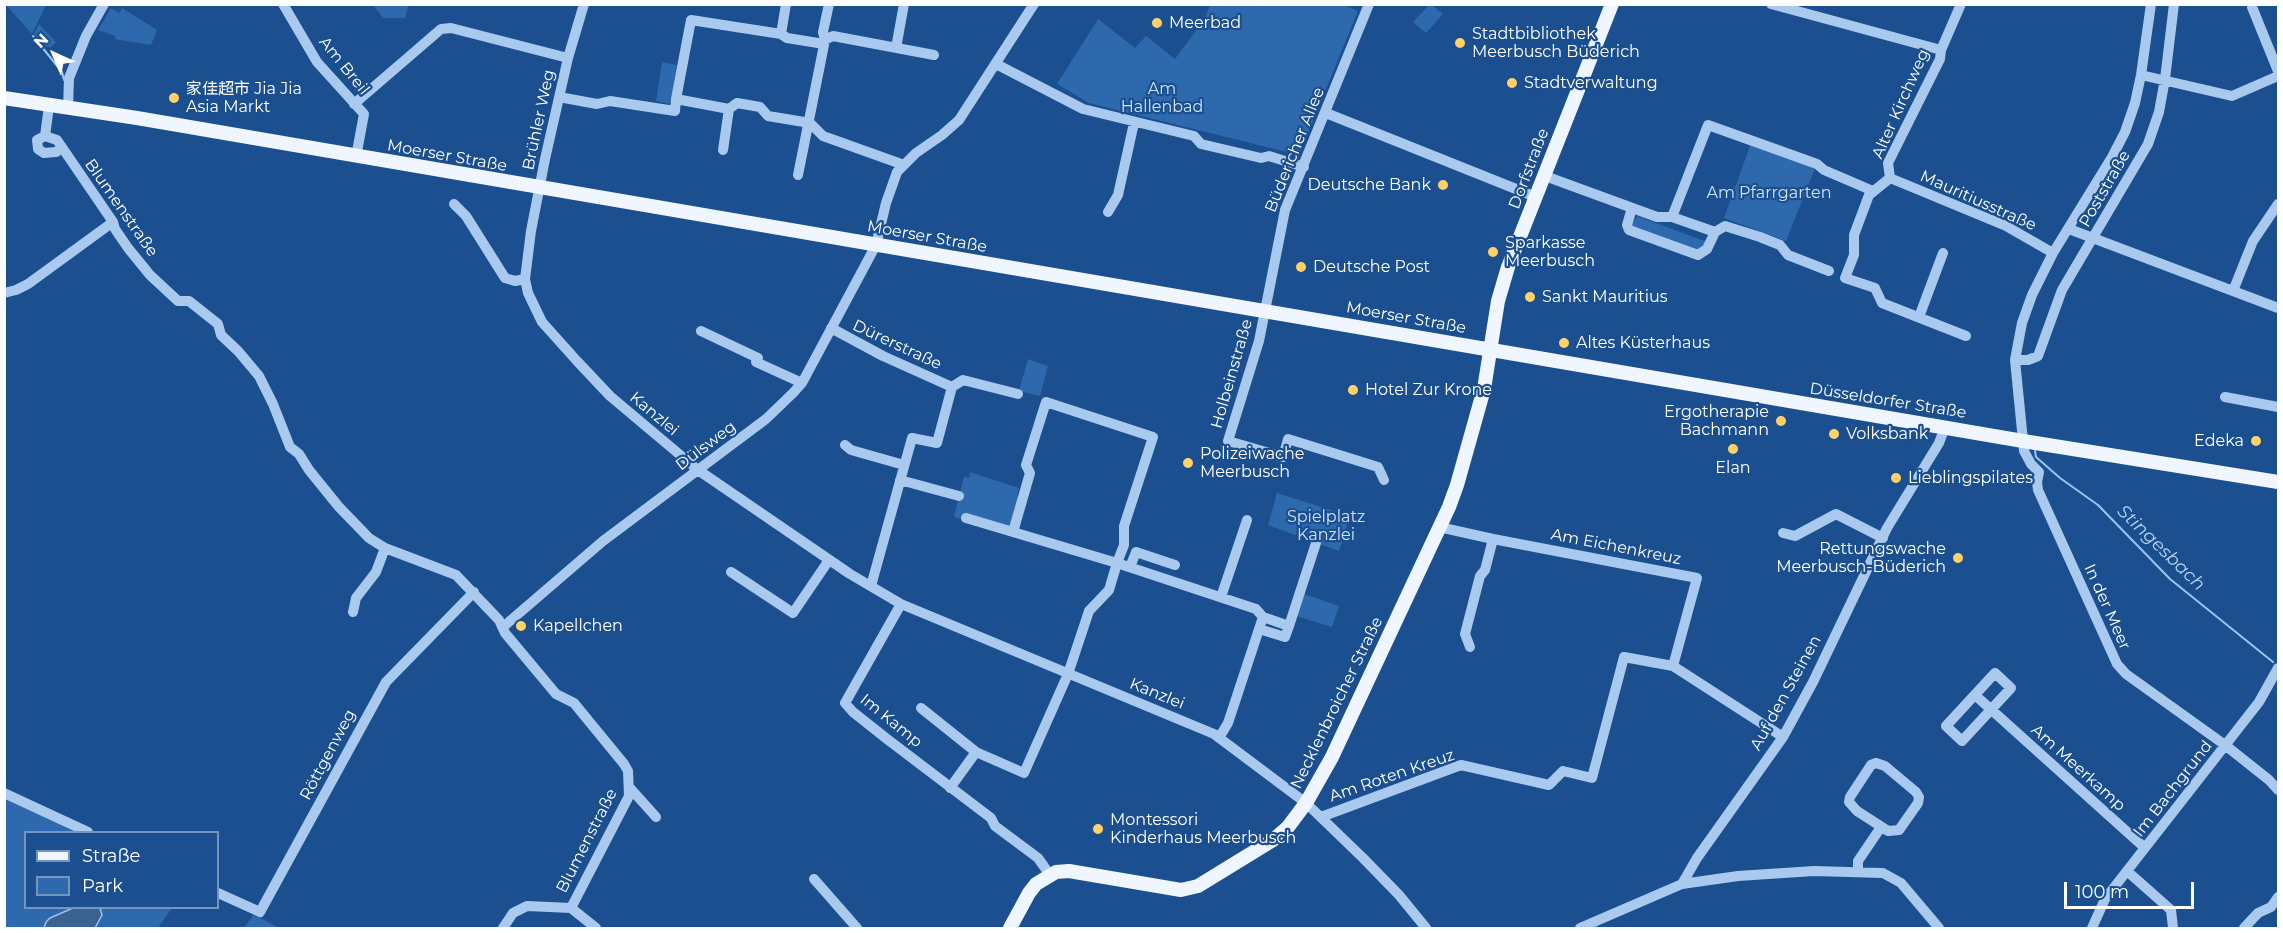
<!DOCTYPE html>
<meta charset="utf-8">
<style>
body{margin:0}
#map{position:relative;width:2283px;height:933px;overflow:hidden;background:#1b4f8f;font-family:Montserrat,sans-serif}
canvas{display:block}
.frame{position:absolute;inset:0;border:6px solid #fff;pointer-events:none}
.legend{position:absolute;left:24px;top:831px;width:195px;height:78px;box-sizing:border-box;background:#1b4f8f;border:2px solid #7695bc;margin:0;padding:8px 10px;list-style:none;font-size:18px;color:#fff}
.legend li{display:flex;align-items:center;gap:12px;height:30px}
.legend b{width:30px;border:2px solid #7695bc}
.north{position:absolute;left:24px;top:24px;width:60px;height:60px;-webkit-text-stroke:4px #1b4f8f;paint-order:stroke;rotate:316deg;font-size:16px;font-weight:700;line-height:24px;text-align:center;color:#fff}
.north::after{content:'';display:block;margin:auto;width:21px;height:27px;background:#fff;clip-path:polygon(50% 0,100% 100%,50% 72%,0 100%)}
.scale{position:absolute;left:2064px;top:882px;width:130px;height:27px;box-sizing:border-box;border:3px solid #fff;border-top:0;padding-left:8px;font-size:18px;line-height:21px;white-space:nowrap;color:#fff;-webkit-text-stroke:4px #1b4f8f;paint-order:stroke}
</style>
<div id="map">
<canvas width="2283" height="933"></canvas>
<div class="frame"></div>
<ul class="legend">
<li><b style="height:8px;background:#f0f6ff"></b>Straße</li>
<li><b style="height:16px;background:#2e69ad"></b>Park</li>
</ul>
<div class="north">N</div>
<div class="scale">100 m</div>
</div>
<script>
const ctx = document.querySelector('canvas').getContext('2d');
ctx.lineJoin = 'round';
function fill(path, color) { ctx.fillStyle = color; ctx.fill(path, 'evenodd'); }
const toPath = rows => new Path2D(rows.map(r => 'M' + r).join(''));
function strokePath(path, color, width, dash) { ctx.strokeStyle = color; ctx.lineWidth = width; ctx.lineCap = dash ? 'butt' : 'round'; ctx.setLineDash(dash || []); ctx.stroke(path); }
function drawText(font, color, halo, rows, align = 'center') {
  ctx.font = font + ' Montserrat,"Noto Sans SC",sans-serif'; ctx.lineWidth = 4.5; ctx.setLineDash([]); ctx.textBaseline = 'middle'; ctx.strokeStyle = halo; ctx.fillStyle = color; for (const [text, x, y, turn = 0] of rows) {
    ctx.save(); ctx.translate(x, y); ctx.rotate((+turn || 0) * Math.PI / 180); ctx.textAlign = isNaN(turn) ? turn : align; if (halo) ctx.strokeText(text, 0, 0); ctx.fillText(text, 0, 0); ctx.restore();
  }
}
fill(toPath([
 [1341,4,1358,11,1299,155,1089,103,1057,84,1098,19,1135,48,1146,36,1175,59,1204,20,1210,5],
 [6,5,46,5,32,34],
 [373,5,412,5,408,7,405,18,383,18],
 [1429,5,1432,5,1443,14,1426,33,1413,22],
 [111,8,119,13,122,8,157,30,151,45,114,39,116,36,98,30],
 [39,24,56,42,50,48,48,46,45,48,34,34],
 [662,62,677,65,671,101,668,104,656,101],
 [1751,143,1816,166,1786,241,1724,218],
 [1637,216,1707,242,1699,251,1633,228,1632,224],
 [1028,359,1048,366,1040,396,1019,391],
 [970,472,1019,488,1017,495,1020,496,1013,529,954,517,964,477,969,478],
 [1277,493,1350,516,1339,551,1268,525],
 [1304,594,1339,606,1332,627,1296,616],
 [4,797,80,832,26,832,26,908,172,908,158,928,5,928],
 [254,914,278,928,244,928]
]), '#2e69ad');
const water = toPath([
 [73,908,100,908,102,915,95,928,44,928,46,922,50,918,73,908]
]);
fill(water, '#3c6290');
strokePath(water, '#9cc4f0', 1.5);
strokePath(toPath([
 [33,36,62,72,64,80],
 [2035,451,2036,457,2060,478,2098,505,2170,579,2273,662]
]), '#9cc4f0', 2);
strokePath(toPath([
 [283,4,317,62,364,114,356,157],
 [584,4,568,58,545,159,531,231,525,279,528,293,542,322,577,361,610,396,698,470,850,574,901,604,1214,734,1306,803,1363,858,1399,895,1426,928],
 [1369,4,1285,210,1259,341,1228,441,1283,457,1288,439,1378,467,1384,480],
 [1771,4,1941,50],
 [2151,4,2141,75,2135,103,2125,132,2112,157,2053,253,2032,295,2022,323,2015,360,2024,451,2031,464,2039,472,2037,482,2038,490,2117,664,2126,674,2225,745,2269,780,2278,790],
 [2253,4,2252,7,2278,71],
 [781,34,786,4],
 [896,48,904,4],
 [996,64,1083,109,1194,136,1201,144,1261,158,1269,156,1304,167],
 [2141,75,2232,96,2278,76],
 [559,97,597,104,610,101,675,111,676,99,729,109,737,103,760,107,768,116,810,123,823,136,904,165],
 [676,99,691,20,781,34,787,38,818,43,833,36,934,55],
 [354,104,441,29,451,28,568,58],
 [68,109,69,78,86,36,104,4],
 [1326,113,1536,197],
 [45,136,49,106],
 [62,148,56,152,44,153,38,149,37,140,45,136,57,140,113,222,115,229,128,248,150,275,178,301,189,301,218,324,221,335,238,351,259,376,273,404,290,447,299,454,309,470,339,507,369,538,385,548,456,575,499,620,505,633,556,694,574,703,624,764,628,771,629,796,571,908],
 [723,150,729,109],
 [798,175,825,40,823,32,829,4],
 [1545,176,1657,217,1672,217,1715,232,1725,226,1760,237,1780,245,1788,255,1829,271],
 [1890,178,1869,195,1854,235,1854,255,1845,278,1875,288,1882,303,1966,336],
 [1890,178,1888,163,1940,59,1941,50,1961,4],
 [1890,178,2006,226,2053,253],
 [454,204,466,216,505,278,515,281,525,279],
 [1632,208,1627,225,1629,230,1698,255,1707,249,1715,232],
 [1108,212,1118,195,1134,123],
 [1672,217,1708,125,1817,164,1824,170,1873,191],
 [2069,229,2278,308],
 [2233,291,2253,241,2278,204],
 [4,293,16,290,28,284,113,222],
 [1919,317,1943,253],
 [831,328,883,356,952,387],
 [701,331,758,358,756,362,802,383],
 [2015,360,2028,360,2038,356,2062,290,2148,144,2159,112,2165,79,2174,4],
 [2225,397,2278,407],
 [845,445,851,450,904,465],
 [900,480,959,496],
 [966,518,1013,532],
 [1439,527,1493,539,1697,578,1673,666],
 [1783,533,1795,536,1836,514,1883,538],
 [1130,567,1136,552,1175,565],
 [731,572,793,613,829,560],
 [871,586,912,438,937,443,952,387,963,380,1018,394],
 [1221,597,1247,520],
 [901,604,845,703,853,712,887,739,991,818,995,826,1038,858,1050,875],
 [353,612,356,598,376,572,385,548],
 [503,627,603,541,766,419,793,393,802,383,876,245,886,203,897,172,916,153,942,135,959,120,1034,4],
 [1259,629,1285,637,1289,626],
 [1470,647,1465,634,1480,576,1485,570,1493,539],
 [1995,673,2011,688,1962,741,1946,726,1995,673],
 [1975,695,2145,848],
 [921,708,976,752,1024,773,1068,674,1089,611,1109,590,1117,563,1124,545,1124,526,1153,437,1046,402,1026,465,1030,473,1013,532,1117,563,1126,566,1256,609,1263,617],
 [1219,738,1228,723,1263,617,1289,626,1316,543],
 [1876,763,1885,766,1916,792,1919,797,1918,803,1899,830,1888,831,1857,811,1849,802,1850,797,1871,765,1876,763],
 [630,788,656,817],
 [950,788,976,752],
 [4,793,88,832],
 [1321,817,1461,765,1549,785,1563,771,1592,778,1624,657,1673,666,1783,737],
 [2127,871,2171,910,2173,928],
 [1858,872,1858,861,1881,827],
 [814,879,857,928],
 [1682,884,1697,858,1783,737,1813,682,1887,528,1939,443,1945,427],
 [218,893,260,912,386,682,474,592],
 [503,928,513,913,527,906,571,908,596,928],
 [1580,928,1682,884,1738,876,1814,871,1883,873,1901,883,1939,928],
 [2092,928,2105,899,2259,702,2278,668],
 [2244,928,2258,913,2271,907,2278,897]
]), '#a9c9ee', 10);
strokePath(toPath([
 [4,98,137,118,2023,441,2278,482],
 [1010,928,1029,893,1036,884,1056,872,1069,871,1181,890,1198,886,1273,840,1288,827,1306,803,1332,757,1449,507,1457,485,1484,389,1498,301,1508,267,1612,4]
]), '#f0f6ff', 14);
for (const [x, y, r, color] of [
 [1157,23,6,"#ffd166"],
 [1460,43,6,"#ffd166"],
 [1512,83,6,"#ffd166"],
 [174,98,6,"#ffd166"],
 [1443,185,6,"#ffd166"],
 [1493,252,6,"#ffd166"],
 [1301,267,6,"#ffd166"],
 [1530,297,6,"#ffd166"],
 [1564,343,6,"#ffd166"],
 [1353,390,6,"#ffd166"],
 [1781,421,6,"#ffd166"],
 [1834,434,6,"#ffd166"],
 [2256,441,6,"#ffd166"],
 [1733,449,6,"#ffd166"],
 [1188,463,6,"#ffd166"],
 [1896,478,6,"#ffd166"],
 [1958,558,6,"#ffd166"],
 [521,626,6,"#ffd166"],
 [1098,829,6,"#ffd166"]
]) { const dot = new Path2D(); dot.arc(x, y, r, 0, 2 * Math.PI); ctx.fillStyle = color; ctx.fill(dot); strokePath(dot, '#1b4f8f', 2); }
drawText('16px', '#fff', '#1b4f8f', [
 ["Meerbad",1169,23],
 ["Stadtbibliothek",1472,34],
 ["Meerbusch Büderich",1472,52],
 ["Stadtverwaltung",1524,83],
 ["家佳超市 Jia Jia",186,89],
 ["Asia Markt",186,107],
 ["Deutsche Bank",1431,185,"right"],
 ["Sparkasse",1505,243],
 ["Meerbusch",1505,261],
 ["Deutsche Post",1313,267],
 ["Sankt Mauritius",1542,297],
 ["Altes Küsterhaus",1576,343],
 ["Hotel Zur Krone",1365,390],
 ["Ergotherapie",1769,412,"right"],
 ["Bachmann",1769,430,"right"],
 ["Volksbank",1846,434],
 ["Edeka",2244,441,"right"],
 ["Polizeiwache",1200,454],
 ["Meerbusch",1200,472],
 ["Elan",1733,468,"center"],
 ["Lieblingspilates",1908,478],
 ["Rettungswache",1946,549,"right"],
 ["Meerbusch-Büderich",1946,567,"right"],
 ["Kapellchen",533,626],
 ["Montessori",1110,820],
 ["Kinderhaus Meerbusch",1110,838]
], 'left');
drawText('16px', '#fff', '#1b4f8f', [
 ["Am Breil",344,66,51],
 ["Alter Kirchweg",1901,104,-66],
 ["Brühler Weg",539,120,-78],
 ["Büdericher Allee",1295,150,-68],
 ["Moerser Straße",447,156,10],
 ["Dorfstraße",1529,169,-69],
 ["Poststraße",2105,189,-60],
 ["Mauritiusstraße",1978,201,24],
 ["Blumenstraße",121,208,55],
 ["Moerser Straße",927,237,10],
 ["Moerser Straße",1406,318,10],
 ["Dürerstraße",897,345,25],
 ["Holbeinstraße",1232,374,-74],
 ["Düsseldorfer Straße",1888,401,9],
 ["Kanzlei",654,414,40],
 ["Dülsweg",706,446,-37],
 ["Am Eichenkreuz",1616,547,11],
 ["In der Meer",2107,607,66],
 ["Auf den Steinen",1786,693,-61],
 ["Kanzlei",1157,694,22],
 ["Necklenbroicher Straße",1337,703,-64],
 ["Im Kamp",891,721,39],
 ["Röttgenweg",328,755,-62],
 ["Am Meerkamp",2078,768,42],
 ["Am Roten Kreuz",1392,776,-19],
 ["Im Bachgrund",2173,789,-52],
 ["Blumenstraße",587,841,-63]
]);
drawText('16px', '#cfe3fa', '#1b4f8f', [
 ["Am",1162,89],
 ["Hallenbad",1162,107],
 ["Am Pfarrgarten",1769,193],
 ["Spielplatz",1326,517],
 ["Kanzlei",1326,535]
]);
drawText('italic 18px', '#b5d3f5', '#1b4f8f', [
 ["Stingesbach",2161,548,44]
]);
</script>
